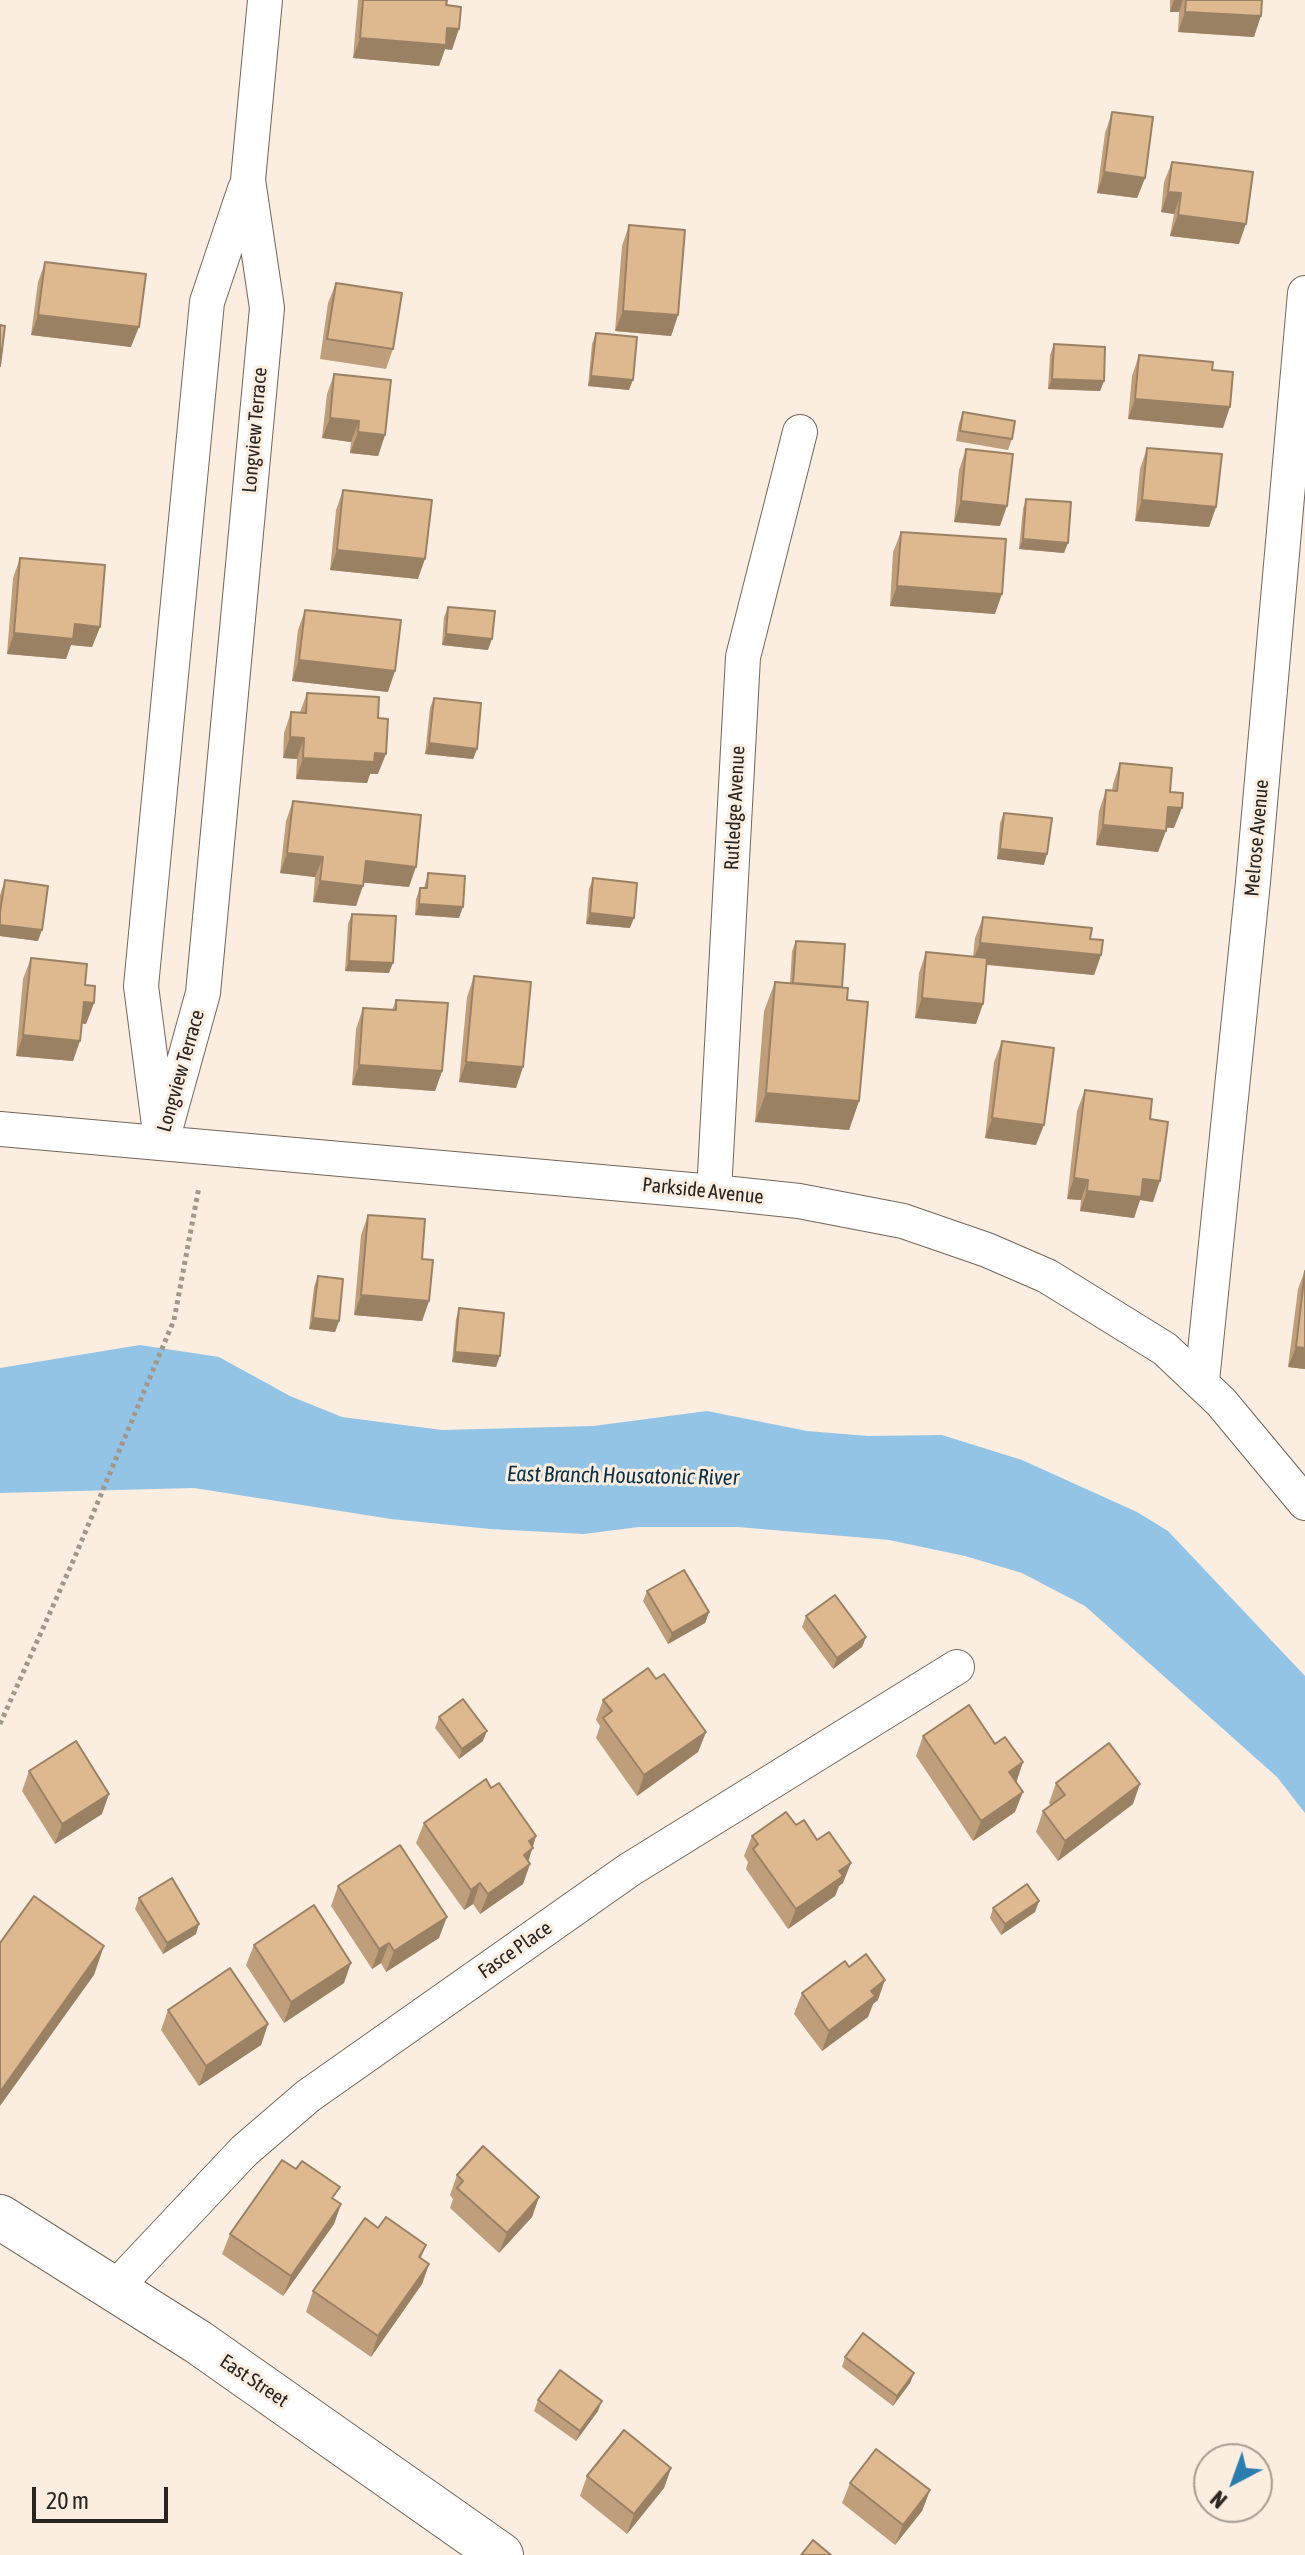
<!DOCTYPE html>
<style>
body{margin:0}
#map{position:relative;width:1305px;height:2555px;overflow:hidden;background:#fbede0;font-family:"Asap Condensed",sans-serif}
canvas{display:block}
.north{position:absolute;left:1193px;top:2443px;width:80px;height:80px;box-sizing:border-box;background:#fbede0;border:2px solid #a79d93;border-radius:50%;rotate:221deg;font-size:22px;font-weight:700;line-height:32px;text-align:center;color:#28241f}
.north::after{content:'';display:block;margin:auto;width:28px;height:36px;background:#2a7dad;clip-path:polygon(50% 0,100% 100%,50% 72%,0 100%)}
.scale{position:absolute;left:32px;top:2487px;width:136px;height:36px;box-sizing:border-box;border:4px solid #28241f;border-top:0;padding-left:10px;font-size:24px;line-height:28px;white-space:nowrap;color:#28241f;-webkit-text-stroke:6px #fbede0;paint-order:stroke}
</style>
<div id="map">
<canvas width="1305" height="2555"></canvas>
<div class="north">N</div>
<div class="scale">20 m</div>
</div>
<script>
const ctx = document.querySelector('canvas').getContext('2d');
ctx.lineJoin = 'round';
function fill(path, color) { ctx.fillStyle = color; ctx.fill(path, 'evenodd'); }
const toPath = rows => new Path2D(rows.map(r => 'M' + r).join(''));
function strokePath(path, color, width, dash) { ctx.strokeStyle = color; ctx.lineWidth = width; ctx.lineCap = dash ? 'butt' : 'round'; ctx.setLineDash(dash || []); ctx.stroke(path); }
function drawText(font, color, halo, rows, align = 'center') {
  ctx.font = font + ' "Asap Condensed",sans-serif'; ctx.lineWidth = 6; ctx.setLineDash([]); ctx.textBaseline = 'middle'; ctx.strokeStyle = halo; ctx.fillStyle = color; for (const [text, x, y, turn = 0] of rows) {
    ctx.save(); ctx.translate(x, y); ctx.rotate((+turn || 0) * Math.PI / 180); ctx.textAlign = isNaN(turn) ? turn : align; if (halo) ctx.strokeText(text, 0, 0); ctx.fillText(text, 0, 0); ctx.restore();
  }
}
fill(toPath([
 [140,1345,219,1357,290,1396,342,1417,442,1430,593,1426,707,1411,807,1431,868,1436,942,1435,1022,1460,1137,1512,1168,1531,1305,1676,1305,1813,1277,1777,1085,1606,1022,1573,965,1556,889,1540,738,1527,639,1527,584,1534,490,1529,391,1519,194,1488,0,1493,0,1368]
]), '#93c4e6');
const street = toPath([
 [159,1125,141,986,207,302,245,189],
 [0,1129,714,1192,799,1201,903,1221,987,1250,1047,1276,1165,1349,1221,1402,1305,1503],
 [162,1141,203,993,267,308,248,180,265,0],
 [714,1192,743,657,800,432],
 [1202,1381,1253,882,1305,293],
 [115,2288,244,2151,308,2096,629,1870,957,1667]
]);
const secondary = toPath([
 [0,2217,198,2342,501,2555]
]);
strokePath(street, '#72665a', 36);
strokePath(secondary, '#72665a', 46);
strokePath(toPath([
 [0,1724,74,1559,174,1320,199,1187]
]), '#a0978d', 5, [4, 4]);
strokePath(street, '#fff', 34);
strokePath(secondary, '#fff', 44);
fill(toPath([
 [358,0,447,0,452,50,445,49,439,66,353,58],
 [1170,0,1262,0,1254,37,1178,32,1179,12,1170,12],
 [1112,112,1145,178,1137,198,1097,193,1105,133],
 [1172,162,1239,244,1170,236,1174,214,1161,212,1164,182],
 [629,225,678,315,671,336,615,331,622,246],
 [45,262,131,347,31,335,38,282],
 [336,283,393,349,386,369,320,359,328,303],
 [596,333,629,390,588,386,592,344],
 [1054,344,1104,381,1100,391,1048,389,1050,355],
 [1139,355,1212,370,1223,428,1128,419,1132,376],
 [334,374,385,435,378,456,350,453,351,442,322,438,327,394],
 [963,412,1012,439,1008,450,956,441,959,423],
 [1147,448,1216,507,1209,527,1135,521,1140,469],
 [966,449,1000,526,954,522,959,470],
 [343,490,418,579,330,570,336,510],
 [1026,499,1064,553,1019,549,1023,509],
 [901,532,995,614,890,606,893,552],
 [20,558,100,627,92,647,71,645,66,659,7,654,13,578],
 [448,607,488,650,442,645,444,617],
 [305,610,388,692,292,681,298,630],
 [307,693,378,718,378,774,370,774,367,783,296,779,297,759,283,758,284,733,291,712,300,712],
 [434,698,477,749,473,759,425,754,430,708],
 [1120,763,1170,792,1174,828,1166,828,1158,852,1096,845,1099,811,1106,790,1112,791,1113,784],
 [293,801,409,887,363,882,356,906,313,902,315,877,280,873,286,821],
 [1004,813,1044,865,997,859,1000,823],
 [428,873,459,918,415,915,416,899,420,888,424,888],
 [593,878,630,928,586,924,589,889],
 [5,880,38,941,0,936,0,895],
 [352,914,389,973,345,971,348,924],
 [983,917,1090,939,1101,955,1094,975,986,965,976,1024,915,1018,919,973,926,952,973,957,975,938],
 [796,941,842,988,847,1000,859,1101,849,1130,755,1122,764,1011,775,982,790,983,792,951],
 [31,958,85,985,94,1003,86,1024,82,1023,73,1061,16,1056,23,979],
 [474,976,523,1067,516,1088,459,1082,467,997],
 [396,1000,442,1071,435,1091,352,1085,356,1029,363,1008,392,1010],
 [1002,1041,1036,1145,985,1138,994,1062],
 [1085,1090,1150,1119,1153,1202,1140,1200,1134,1218,1080,1211,1081,1200,1067,1199,1077,1111],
 [368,1215,422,1259,429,1301,422,1321,354,1315,361,1235],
 [1305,1270,1305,1369,1288,1367,1298,1289],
 [318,1276,339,1321,335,1332,309,1329,314,1287],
 [459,1308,496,1367,452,1362,456,1319],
 [647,1591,709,1612,705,1623,668,1644,643,1601],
 [806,1616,866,1637,862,1647,833,1669,802,1627],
 [656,1679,706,1732,698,1752,637,1796,596,1738,600,1726,596,1720,603,1700],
 [439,1717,483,1741,459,1759,435,1728],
 [923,1736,995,1744,1023,1762,1016,1782,1015,1812,973,1841,916,1756],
 [29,1771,102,1814,55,1844,22,1791],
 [1056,1783,1133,1804,1058,1861,1036,1832,1043,1811,1051,1806,1049,1803],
 [491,1788,536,1836,528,1861,530,1864,523,1884,480,1914,473,1904,464,1910,416,1843,424,1823],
 [796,1825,843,1883,839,1886,835,1896,788,1929,746,1869,748,1862,744,1856,752,1836],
 [338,1886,439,1938,386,1972,381,1963,372,1969,331,1906],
 [139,1898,196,1934,163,1954,135,1909],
 [1039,1901,1035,1912,1001,1935,990,1918,993,1908],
 [254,1945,344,1983,284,2023,246,1965],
 [802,1993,878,2000,873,2004,868,2017,822,2051,794,2014],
 [168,2010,268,2024,261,2045,199,2086,161,2030],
 [457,2175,539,2197,532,2217,499,2253,450,2208,453,2199,450,2195],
 [335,2200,341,2204,334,2224,283,2296,222,2254,230,2234],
 [378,2228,426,2245,421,2258,429,2264,422,2284,371,2357,306,2312,313,2291],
 [845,2357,914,2373,910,2383,893,2406,842,2367],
 [538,2400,598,2411,576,2441,534,2411],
 [671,2468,664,2488,627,2534,580,2496,587,2476],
 [850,2483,930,2490,922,2511,895,2545,842,2503]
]), '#bf9e7b');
fill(toPath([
 [1174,0,1183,0,1179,12,1170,12],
 [1185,12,1261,16,1254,37,1178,32],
 [447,28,459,29,452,50,445,49,439,66,353,58,360,38],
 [1104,172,1145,178,1137,198,1097,193],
 [1168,192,1181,193,1174,214,1161,212],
 [1178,215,1246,224,1239,244,1170,236],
 [623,311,678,315,671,336,615,331],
 [38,315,139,327,131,347,31,335],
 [591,376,633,380,629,390,588,386],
 [1052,379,1104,381,1100,391,1048,389],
 [1135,399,1230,407,1223,428,1128,419],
 [330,418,359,421,351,442,322,438],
 [358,432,385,435,378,456,350,453],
 [1142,500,1216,507,1209,527,1135,521],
 [961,501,1007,506,1000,526,954,522],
 [1023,539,1068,543,1064,553,1019,549],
 [337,550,425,559,418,579,330,570],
 [897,586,1002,594,995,614,890,606],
 [75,624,100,627,92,647,71,645,66,659,7,654,14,633],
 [446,634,492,639,488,650,442,645],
 [299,660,395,671,388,692,292,681],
 [290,737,304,738,297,759,283,758],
 [429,743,477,749,473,759,425,754],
 [375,753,386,754,378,774,370,774,367,783,296,779,303,758],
 [1168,807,1182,808,1174,828,1161,827],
 [1103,825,1166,831,1158,852,1096,845],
 [1000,849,1047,854,1044,865,997,859],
 [287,853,323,857,315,877,280,873],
 [366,861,416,867,409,887,358,882],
 [320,881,363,886,356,906,313,902],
 [419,904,463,907,459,918,415,915],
 [590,913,634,918,630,928,586,924],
 [0,925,42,930,38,941,0,936],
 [980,943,1101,955,1094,975,972,963],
 [349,961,393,963,389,973,345,971],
 [922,998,983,1004,976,1024,915,1018],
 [84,1002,94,1003,86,1024,76,1023],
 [23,1035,80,1041,73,1061,16,1056],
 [466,1062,523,1067,516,1088,459,1082],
 [359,1065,442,1071,435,1091,352,1085],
 [766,1093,859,1101,849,1130,755,1122],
 [992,1118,1044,1125,1036,1145,985,1138],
 [1074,1178,1088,1180,1081,1200,1067,1199],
 [1143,1179,1160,1181,1153,1202,1140,1200,1134,1218,1080,1211,1087,1191],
 [361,1295,429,1301,422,1321,354,1315],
 [313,1318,339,1321,335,1332,309,1329],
 [1296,1347,1305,1348,1305,1369,1288,1367],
 [455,1352,500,1356,496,1367,452,1362],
 [709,1612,705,1623,668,1644,672,1633],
 [866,1637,862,1647,833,1669,837,1658],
 [487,1731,483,1741,459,1759,462,1749],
 [706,1732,698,1752,637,1796,644,1775],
 [1023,1762,1016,1783,1009,1772],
 [1140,1784,1133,1804,1058,1861,1065,1841],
 [1023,1792,1015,1812,973,1841,981,1821],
 [109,1794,102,1814,55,1844,62,1824],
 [536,1836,527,1866,530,1864,523,1884,480,1914,488,1894,529,1841],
 [851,1863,843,1883,839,1886,835,1896,788,1929,796,1909,839,1871],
 [480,1883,473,1904,464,1910,471,1890],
 [1039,1901,1035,1912,1001,1935,1005,1924],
 [447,1917,439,1938,386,1972,394,1951],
 [199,1924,196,1934,163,1954,167,1943],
 [389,1943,381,1963,372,1969,379,1949],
 [104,1946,94,1975,0,2106,0,2092],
 [351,1963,344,1983,284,2023,291,2002],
 [885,1980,878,2000,873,2004,868,2017,822,2051,829,2031,871,1991],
 [268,2024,261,2045,199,2086,206,2066],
 [539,2197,532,2217,499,2253,507,2233],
 [341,2204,334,2224,283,2296,291,2276],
 [429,2264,422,2284,371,2357,378,2336],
 [914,2373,910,2383,893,2406,897,2396],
 [602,2401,598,2411,576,2441,580,2431],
 [671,2468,664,2488,627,2534,634,2514],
 [930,2490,922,2511,895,2545,903,2525]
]), '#9b8164');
const building = toPath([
 [363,0,447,0,446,5,461,7,459,29,447,28,446,45,360,38,363,0],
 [1186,0,1262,0,1261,16,1185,12,1186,0],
 [1112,112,1153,117,1145,178,1104,172,1112,112],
 [1172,162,1253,172,1246,224,1178,215,1181,193,1168,192,1172,162],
 [629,225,685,230,678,315,623,311,629,225],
 [45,262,146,274,139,327,38,315,45,262],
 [336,283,402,293,393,349,327,339,336,283],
 [0,325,5,326,0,366,0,325],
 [596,333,637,337,633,380,591,376,596,333],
 [1054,344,1105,347,1104,381,1052,379,1054,344],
 [1139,355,1213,362,1212,370,1233,372,1230,407,1135,399,1139,355],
 [334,374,391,380,385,435,358,432,359,421,330,418,334,374],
 [963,412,1015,421,1012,439,960,431,963,412],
 [1147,448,1222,454,1216,507,1142,500,1147,448],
 [966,449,1013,454,1007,506,961,501,966,449],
 [343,490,432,500,425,559,337,550,343,490],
 [1026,499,1071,502,1068,543,1023,539,1026,499],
 [901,532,1006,539,1002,594,897,586,901,532],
 [20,558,105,565,100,627,75,624,73,639,14,633,20,558],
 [448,607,495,611,492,639,446,634,448,607],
 [305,610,401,620,395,671,299,660,305,610],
 [307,693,379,697,378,718,388,719,386,754,375,753,374,762,303,758,304,738,290,737,291,712,306,713,307,693],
 [434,698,481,703,477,749,429,743,434,698],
 [1120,763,1172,768,1170,792,1183,793,1182,808,1168,807,1166,831,1103,825,1106,790,1117,791,1120,763],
 [293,801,421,815,416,867,366,861,363,886,320,881,323,857,287,853,293,801],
 [1004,813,1052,818,1047,854,1000,849,1004,813],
 [428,873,465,876,463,907,419,904,420,888,427,888,428,873],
 [593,878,637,883,634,918,590,913,593,878],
 [5,880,48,886,42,930,0,925,0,912,5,880],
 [352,914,396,916,393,963,349,961,352,914],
 [983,917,1092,928,1090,939,1103,940,1101,955,980,943,983,917],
 [796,941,845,944,842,987,793,983,796,941],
 [926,952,987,958,983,1004,922,998,926,952],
 [31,958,87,964,85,985,95,986,94,1003,84,1002,80,1041,23,1035,31,958],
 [474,976,531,982,523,1067,466,1062,474,976],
 [775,982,848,988,847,1000,868,1002,859,1101,766,1093,775,982],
 [396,1000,448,1003,442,1071,359,1065,363,1008,396,1010,396,1000],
 [1002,1041,1054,1048,1044,1125,992,1118,1002,1041],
 [1085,1090,1152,1099,1150,1119,1168,1122,1160,1181,1143,1179,1141,1197,1087,1191,1088,1180,1074,1178,1085,1090],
 [368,1215,425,1219,422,1259,433,1260,429,1301,361,1295,368,1215],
 [1305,1271,1305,1348,1296,1347,1305,1271],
 [318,1276,343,1279,339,1321,313,1318,318,1276],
 [459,1308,504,1313,500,1356,455,1352,459,1308],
 [684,1570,709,1612,672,1633,647,1591,684,1570],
 [835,1595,866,1637,837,1658,806,1616,835,1595],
 [648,1668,656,1679,664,1674,706,1732,644,1775,603,1718,612,1711,603,1700,648,1668],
 [463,1699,487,1731,462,1749,439,1717,463,1699],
 [969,1705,995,1744,1005,1737,1023,1762,1009,1772,1023,1792,981,1821,923,1736,969,1705],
 [76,1741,109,1794,62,1824,29,1771,76,1741],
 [1109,1743,1140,1784,1065,1841,1043,1811,1065,1795,1056,1783,1109,1743],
 [486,1779,491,1788,499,1783,536,1836,529,1841,533,1848,524,1855,530,1864,488,1894,480,1883,471,1890,424,1823,486,1779],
 [786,1812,796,1825,804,1820,817,1840,829,1832,851,1863,839,1871,843,1876,796,1909,753,1849,758,1844,752,1836,786,1812],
 [400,1845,447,1917,394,1951,389,1943,379,1949,338,1886,400,1845],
 [172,1878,199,1924,167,1943,139,1898,172,1878],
 [1027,1884,1039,1901,1005,1924,993,1908,1027,1884],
 [34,1896,104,1946,0,2092,0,1943,34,1896],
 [314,1905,351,1963,291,2002,254,1945,314,1905],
 [866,1954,885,1980,871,1991,875,1996,829,2031,802,1993,845,1961,849,1967,866,1954],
 [230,1968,268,2024,206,2066,168,2010,230,1968],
 [483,2146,539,2197,507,2233,457,2188,463,2181,457,2175,483,2146],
 [282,2160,296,2169,302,2161,340,2187,332,2198,341,2204,291,2276,230,2234,282,2160],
 [386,2217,426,2245,419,2257,429,2264,378,2336,313,2291,365,2218,378,2228,386,2217],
 [863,2333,914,2373,897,2396,845,2357,863,2333],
 [560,2370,602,2401,580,2431,538,2400,560,2370],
 [624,2430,671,2468,634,2514,587,2476,624,2430],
 [876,2449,930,2490,903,2525,850,2483,876,2449],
 [813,2540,831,2555,801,2555,813,2540]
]);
fill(building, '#deb88f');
strokePath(building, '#9b8164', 2);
drawText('20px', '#28241f', '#fbede0', [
 ["Longview Terrace",255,430,-85],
 ["Rutledge Avenue",735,808,-87],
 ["Melrose Avenue",1257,838,-85],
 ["Longview Terrace",181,1071,-74],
 ["Parkside Avenue",703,1191,6],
 ["Fasce Place",515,1950,-35],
 ["East Street",254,2381,34]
]);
drawText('italic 22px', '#073047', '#fbede0', [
 ["East Branch Housatonic River",623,1476,1]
]);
</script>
